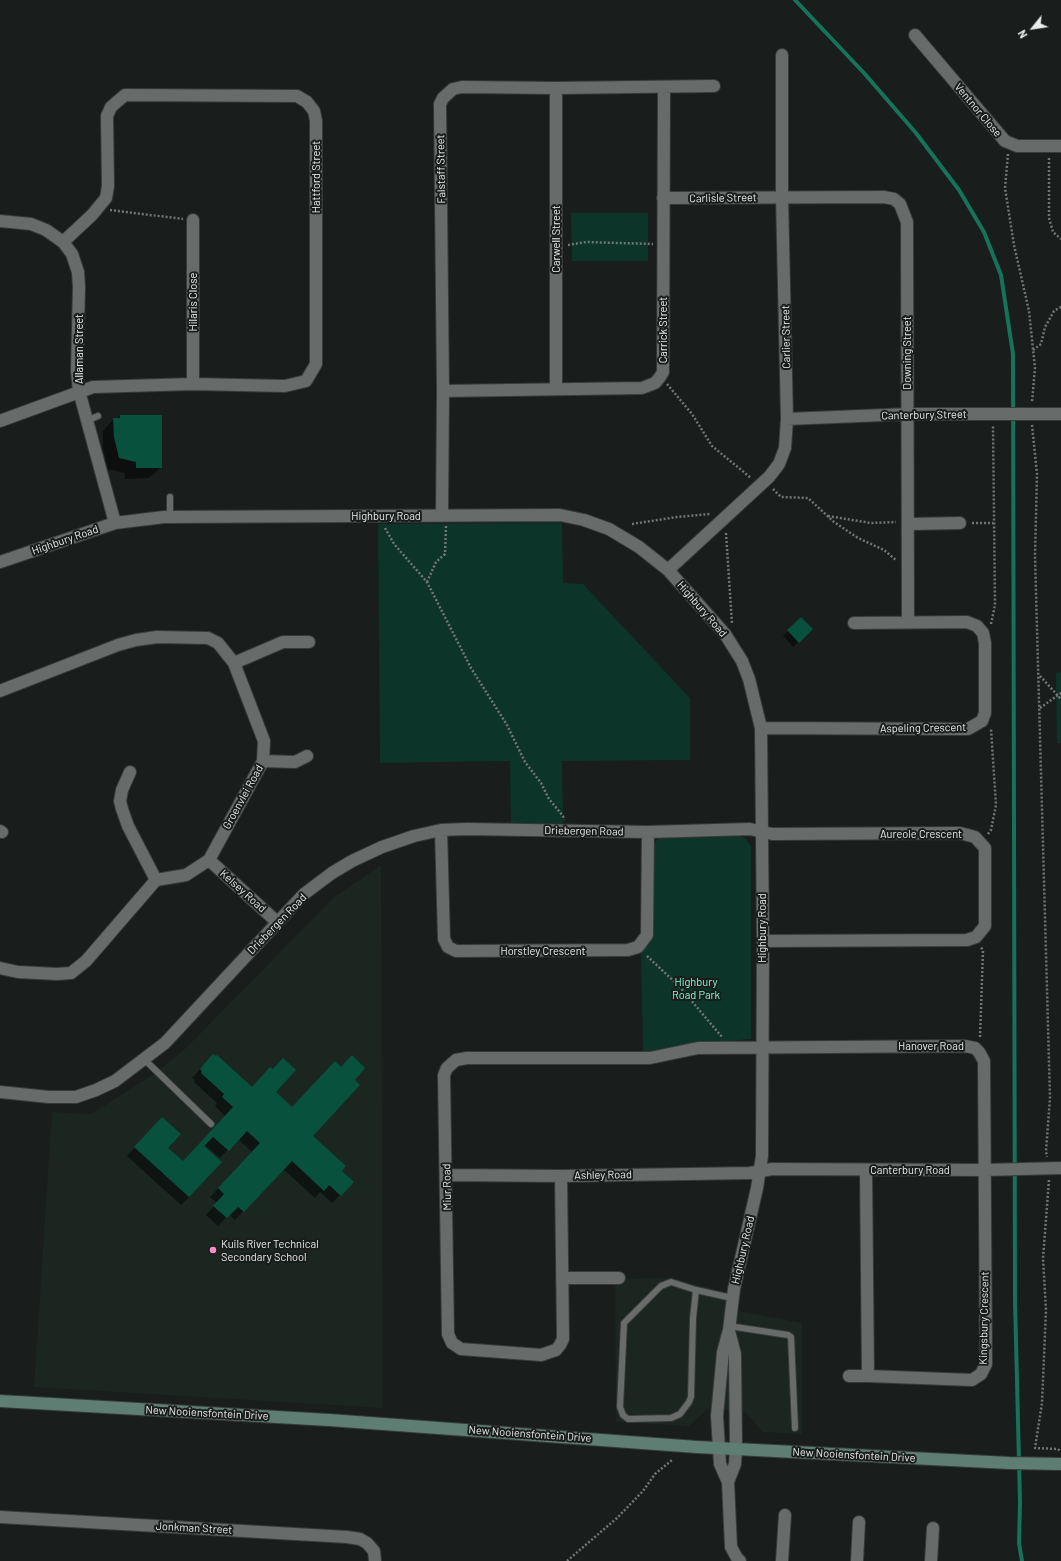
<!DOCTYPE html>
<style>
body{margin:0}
#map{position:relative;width:1061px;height:1561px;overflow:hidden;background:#191d1c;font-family:Barlow,sans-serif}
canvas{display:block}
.north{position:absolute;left:1013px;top:8px;width:40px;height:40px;-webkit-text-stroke:3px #191d1c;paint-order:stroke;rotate:240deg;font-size:11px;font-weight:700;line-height:16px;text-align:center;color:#e9eceb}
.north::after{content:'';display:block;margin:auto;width:14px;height:18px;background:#e9eceb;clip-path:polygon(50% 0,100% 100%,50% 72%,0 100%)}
</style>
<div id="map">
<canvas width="1061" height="1561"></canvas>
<div class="north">N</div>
</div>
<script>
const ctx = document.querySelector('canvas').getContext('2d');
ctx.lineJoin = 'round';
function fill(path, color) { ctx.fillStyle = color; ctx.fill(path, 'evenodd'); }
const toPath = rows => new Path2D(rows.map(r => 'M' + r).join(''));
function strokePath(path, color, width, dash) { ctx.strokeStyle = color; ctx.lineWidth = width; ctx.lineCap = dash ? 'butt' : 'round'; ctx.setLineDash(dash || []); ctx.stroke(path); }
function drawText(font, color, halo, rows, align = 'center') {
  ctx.font = font + ' Barlow,sans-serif'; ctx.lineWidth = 4; ctx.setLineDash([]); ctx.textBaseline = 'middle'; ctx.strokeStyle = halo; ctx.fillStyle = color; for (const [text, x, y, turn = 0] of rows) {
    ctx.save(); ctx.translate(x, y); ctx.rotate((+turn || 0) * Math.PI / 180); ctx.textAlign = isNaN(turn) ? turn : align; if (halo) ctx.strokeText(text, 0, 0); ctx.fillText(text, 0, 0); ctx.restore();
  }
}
fill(toPath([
 [381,865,383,1408,34,1387,52,1112,91,1114,154,1074,186,1048,334,897],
 [671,1278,732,1294,729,1309,802,1323,802,1434,763,1432,745,1412,710,1407,689,1426,616,1422,615,1279]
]), '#1b2621');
fill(toPath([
 [571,213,648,213,648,261,572,261],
 [562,523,563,583,583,584,690,698,690,760,562,761,563,823,511,824,510,761,380,763,378,524],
 [1061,672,1061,743,1057,743,1056,673],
 [739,835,746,839,751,846,751,1039,690,1044,665,1050,643,1052,641,952,650,940,652,847,657,840,664,836]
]), '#0c3428');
fill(toPath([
 [120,416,161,467,149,478,125,479,125,473,108,469,103,449,103,431,114,419,117,419],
 [801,618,812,629,793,647,783,636],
 [205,1064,251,1088,275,1092,341,1171,340,1195,332,1203,320,1192,315,1198,283,1169,235,1220,229,1214,218,1226,206,1215,217,1203,210,1197,252,1152,238,1139,220,1158,205,1145,203,1147,189,1197,181,1205,127,1156,154,1126,167,1148,182,1162,225,1116,215,1106,217,1103,194,1082,195,1080,192,1078]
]), '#0007');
strokePath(toPath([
 [795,0,864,73,916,133,959,190,984,232,1001,275,1013,354,1015,1301,1020,1502,1019,1543,1022,1561]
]), '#167359', 4);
fill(toPath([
 [120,415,162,415,162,468,136,468,136,462,119,458,114,437,113,418,120,418],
 [801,617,813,629,799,643,787,630],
 [213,1054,216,1056,217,1055,252,1087,270,1067,273,1069,283,1058,296,1070,276,1092,292,1107,335,1061,341,1067,352,1055,365,1068,355,1080,360,1085,313,1136,346,1166,342,1171,354,1182,341,1196,329,1185,324,1191,292,1161,244,1212,238,1207,227,1218,213,1206,224,1194,218,1188,260,1143,247,1131,229,1151,213,1137,204,1146,222,1162,189,1197,134,1147,162,1117,181,1134,168,1148,183,1161,233,1107,222,1097,224,1094,201,1073,202,1071,200,1069]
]), '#08513d');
const lane = toPath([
 [86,421,98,416],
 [170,497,170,517],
 [145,1060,211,1124],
 [696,1290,693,1318,691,1397,689,1402,680,1414,671,1418,628,1419,623,1415,620,1407,624,1323,661,1286,671,1282,696,1290,732,1298],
 [729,1326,788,1335,791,1337,795,1428]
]);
const street = toPath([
 [915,35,1005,141,1017,146,1061,146],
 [556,88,556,389],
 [663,198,884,197,894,199,900,204,907,222,908,622],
 [193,220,193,384],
 [0,221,31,224,46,230,63,242,72,254,78,272,79,287,77,371,79,391,115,523],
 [443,391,642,388,655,383,660,377,663,372,664,87],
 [787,419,908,414,1061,414],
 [0,421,93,387,193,384,285,386,306,381,316,364,316,121,314,111,307,102,297,96,125,95,111,107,107,116,108,186,106,198,92,215,63,242],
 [442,516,443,391,440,104,443,98,453,89,462,87,556,88,714,86],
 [909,524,960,523],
 [0,562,115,523,164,517,560,515,584,520,609,529,639,547,668,570,725,634,742,661,749,679,761,728,763,941,762,1156,757,1188,734,1289,729,1330,723,1352,717,1416,720,1464,728,1482,731,1547,737,1558,740,1561],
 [668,570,769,477,779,464,785,448,787,419,782,197,782,55],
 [234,663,283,642,309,642],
 [0,691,118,645,136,640,157,637,208,638,218,643,234,663,264,741,263,761,209,860,186,875,156,880,86,961,71,973,57,974,18,972,0,968],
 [761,728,968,729,982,721,985,713,985,643,983,633,977,626,967,622,854,623],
 [263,761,295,762,307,756],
 [130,772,122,790,120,801,122,809,128,826,156,880],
 [441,830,444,939,448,947,456,951,628,950,638,947,647,935,648,832],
 [0,831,2,832],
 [209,860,277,922],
 [0,1092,49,1097,76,1097,96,1090,115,1081,165,1043,304,894,332,873,352,861,382,847,414,836,441,830,467,829,648,832,750,829,772,834,960,833,975,837,985,848,985,926,976,937,967,940,763,941],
 [447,1175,561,1176,750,1173,772,1169,985,1170,1061,1168],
 [561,1176,563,1339,560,1345,556,1350,541,1355,461,1349,452,1343,448,1334,444,1075,447,1068,456,1060,467,1058,650,1058,698,1048,965,1046,975,1048,979,1052,984,1061,986,1364,981,1374,972,1380,868,1376,866,1170],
 [562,1278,619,1278],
 [849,1376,868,1376],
 [728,1482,735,1464,736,1448,735,1354,729,1331],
 [0,1517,347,1537,360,1539,367,1543,374,1551,375,1561],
 [782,1561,785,1515],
 [857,1561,859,1522],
 [931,1561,933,1528]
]);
const secondary = toPath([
 [0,1401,329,1420,697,1447,1009,1463,1061,1464]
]);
strokePath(lane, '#373a38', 8);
strokePath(street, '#373a38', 14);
strokePath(secondary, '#373a38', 14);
strokePath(toPath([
 [1008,154,1005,188,1014,245,1029,311,1035,368,1032,402],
 [1049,158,1049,218,1053,232,1061,239],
 [110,210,183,219],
 [568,245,586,242,653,244],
 [1033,350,1041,344,1045,327,1054,311,1061,307],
 [667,384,692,414,712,446,751,478],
 [1032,425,1037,474,1035,556,1050,1098,1046,1151,1047,1157],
 [773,489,781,497,808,498,834,522,858,538,884,550,896,560],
 [828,516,871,523,896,522],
 [972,523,993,523],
 [632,524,677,517,710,514],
 [385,528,394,544,427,582,471,668,507,725,525,762,541,783,549,799,563,816,564,820],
 [726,533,732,624],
 [427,582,436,562,445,554,446,526],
 [991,624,995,605,993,426],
 [1040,676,1061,699],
 [1040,708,1061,693],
 [988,834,991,830,996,805,991,729],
 [647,956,679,986,722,1037],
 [980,1037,983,951,981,947],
 [1049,1180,1043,1258,1046,1310,1042,1403,1035,1448,1058,1449,1060,1451],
 [567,1561,617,1518,643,1491,655,1474,672,1460]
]), '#727675', 2.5, [2, 2]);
strokePath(lane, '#676c6a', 6);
strokePath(street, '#676c6a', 12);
strokePath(secondary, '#5e7d73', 12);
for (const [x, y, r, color] of [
 [213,1250,4,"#fa8fc7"]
]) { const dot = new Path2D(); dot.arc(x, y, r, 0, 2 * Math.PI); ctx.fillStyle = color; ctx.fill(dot); strokePath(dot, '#191d1c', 1.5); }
drawText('11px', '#e9eceb', '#191d1c', [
 ["Ventnor Close",978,110,50],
 ["Falstaff Street",441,169,-91],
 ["Hattford Street",316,177,-90],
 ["Carlisle Street",723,198,-1],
 ["Carwell Street",556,239,-90],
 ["Hilaris Close",193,302,-90],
 ["Carrick Street",663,330,-90],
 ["Carlier Street",786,337,-91],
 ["Allaman Street",79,349,-90],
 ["Downing Street",907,353,-90],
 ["Canterbury Street",924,415,-1],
 ["Highbury Road",386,516],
 ["Highbury Road",65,540,-19],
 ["Highbury Road",702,609,49],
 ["Aspeling Crescent",923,728,-1],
 ["Groenvlei Road",243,797,-61],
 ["Driebergen Road",584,831,1],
 ["Aureole Crescent",921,834],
 ["Kelsey Road",243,891,42],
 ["Driebergen Road",277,924,-46],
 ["Highbury Road",762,928,-90],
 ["Horstley Crescent",543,951],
 ["Hanover Road",931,1046],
 ["Canterbury Road",910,1170],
 ["Ashley Road",603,1175,-1],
 ["Miur Road",447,1187,-91],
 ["Highbury Road",743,1250,-77],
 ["Kingsbury Crescent",984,1318,-89],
 ["New Nooiensfontein Drive",207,1413,3],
 ["New Nooiensfontein Drive",530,1434,4],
 ["New Nooiensfontein Drive",854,1455,3],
 ["Jonkman Street",194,1528,3]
]);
drawText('11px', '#84fad1', '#191d1c', [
 ["Highbury",696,982],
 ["Road Park",696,995]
]);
drawText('11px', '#e9eceb', '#191d1c', [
 ["Kuils River Technical",221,1244],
 ["Secondary School",221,1257]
], 'left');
</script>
